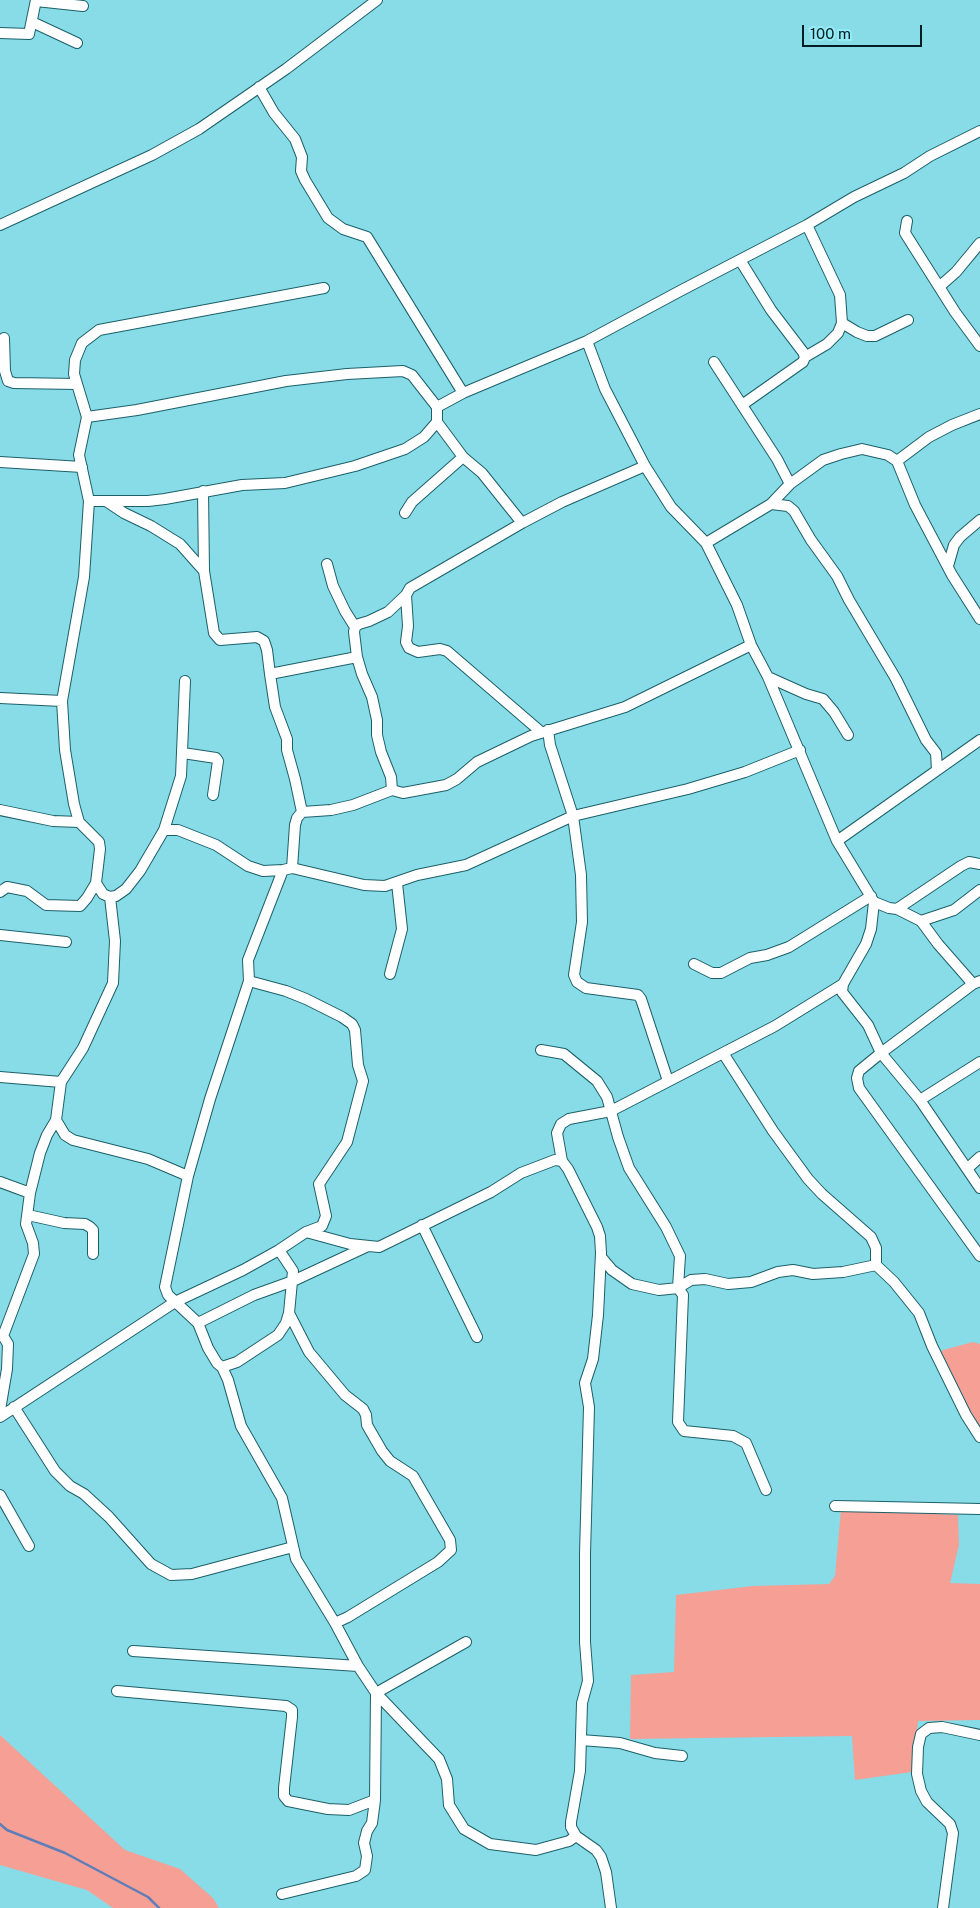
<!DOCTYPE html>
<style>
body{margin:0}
#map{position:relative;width:980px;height:1908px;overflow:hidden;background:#87dce8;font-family:"Public Sans",sans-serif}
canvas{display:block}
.scale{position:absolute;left:802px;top:25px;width:120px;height:22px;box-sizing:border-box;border:2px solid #031e22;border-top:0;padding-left:6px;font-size:15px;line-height:18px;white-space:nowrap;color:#031e22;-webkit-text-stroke:4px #94eaf5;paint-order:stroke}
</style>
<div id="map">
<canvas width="980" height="1908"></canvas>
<div class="scale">100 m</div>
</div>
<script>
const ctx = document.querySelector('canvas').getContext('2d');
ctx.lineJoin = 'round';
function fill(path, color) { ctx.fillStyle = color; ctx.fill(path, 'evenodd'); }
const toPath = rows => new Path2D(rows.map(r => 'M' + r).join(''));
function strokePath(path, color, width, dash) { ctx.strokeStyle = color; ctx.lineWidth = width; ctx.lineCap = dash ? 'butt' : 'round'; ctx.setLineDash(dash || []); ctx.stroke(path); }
fill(toPath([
 [973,1342,980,1344,980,1428,970,1419,937,1356,943,1350],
 [841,1510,958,1515,959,1545,950,1583,980,1584,980,1720,918,1721,912,1772,855,1780,852,1736,630,1739,631,1675,674,1672,676,1595,753,1586,829,1584,835,1576],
 [0,1735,125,1850,180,1869,213,1898,219,1908,113,1908,87,1890,0,1865]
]), '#f69f95');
strokePath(toPath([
 [0,1824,7,1830,65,1853,148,1897,159,1908]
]), '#5f7eb8', 2.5);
const minor = toPath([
 [36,1,83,6],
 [32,22,77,43],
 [0,33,29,34,36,0],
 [259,87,274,113,295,139,302,157,301,171,305,180,328,218,343,229,367,237,463,393],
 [907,221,905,233,955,312,980,346],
 [0,225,152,155,199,129,286,69,377,0],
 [740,260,771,310,803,352,805,357,803,362,742,405],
 [939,287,956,272,980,243],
 [842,323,857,332,867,336,875,336,908,320],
 [4,338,5,371,8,381,14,383,77,384],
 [587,341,605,389,645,466,671,507,706,543,737,605,751,645,768,677,837,841,874,902,889,908,897,909,921,921,938,944,973,984,980,981],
 [805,357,827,344,838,333,842,323,840,295,807,225],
 [714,362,777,459,790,484],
 [437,407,463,393,587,341,680,291,807,225,854,197,904,173,930,156,980,131],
 [87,417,74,374,75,360,82,343,99,330,324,288],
 [437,422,463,457,482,473,522,523],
 [897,461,929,437,952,425,980,414],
 [0,462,82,467],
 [645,466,562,502,522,523,410,588,406,595,388,612,369,621,359,624,355,627,354,632,357,657,362,674,372,697,377,720,377,735,381,752,391,777,392,790,403,793,446,785,457,779,477,762,531,736,625,707,751,645],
 [203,491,204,571,214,633,220,640,257,637,264,641,267,650,270,674,357,657],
 [106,501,124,513,151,526,180,544,204,571],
 [771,504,788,506,794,511,811,540,837,576,849,600,896,679,926,740,936,753,937,770],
 [405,513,412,502,463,457],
 [706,543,771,504,790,484,823,460,841,454,862,449,888,455,897,461,915,505,952,575,980,619],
 [327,564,333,586,345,611,355,627],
 [948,566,954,545,960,537,980,520],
 [406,595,408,626,406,642,409,648,418,652,440,649,447,651,541,732],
 [270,674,275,707,287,739,287,750,295,779,302,812],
 [768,677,806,694,823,699,834,712,848,735],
 [0,698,62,701],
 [548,730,550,745,573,816,581,875,582,922,574,975,577,982,586,988,638,995,641,999,668,1081],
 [183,753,216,758,218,761,213,795],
 [0,810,53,821,79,822],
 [164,830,178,830,216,845,248,866,263,871,283,870,292,868,364,885,385,886,417,875,466,865,573,816,688,789,745,772,800,750],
 [837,841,980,740],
 [292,868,295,825,297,818,302,812,331,810,353,805,392,790],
 [96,883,103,894,110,897,116,896,126,889,140,871,164,830,181,776,185,681],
 [0,892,7,887,27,891,46,905,80,906,87,898,96,883,100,849,99,842,79,822,74,804,65,750,62,701,84,577,89,501,79,455,87,417,137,410,286,381,347,374,403,371,412,375,437,407,437,422,424,437,405,449,355,466,285,483,242,485,165,499,148,501,89,501],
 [110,897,115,941,113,983,83,1048,61,1082,56,1120,65,1135,73,1140,148,1159,188,1176],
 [874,902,871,929,866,944,843,984,842,992,868,1025,881,1053,920,1100,980,1188],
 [897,909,961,866,969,862,980,864],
 [921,921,954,910,980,890],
 [0,935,66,942],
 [694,964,712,973,721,973,750,958,767,955,789,947,871,896],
 [390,974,402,929,397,883],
 [973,984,881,1053,859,1071,857,1078,859,1088,980,1256],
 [541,1050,564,1054,597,1081,607,1097,618,1137,629,1168,666,1227,680,1256,678,1288,691,1280,705,1279,728,1284,751,1282,778,1272,793,1270,813,1274,843,1272,876,1265,894,1282,919,1313,932,1346,966,1415,980,1437],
 [723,1053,773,1131,808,1179,822,1194,871,1237,876,1248,876,1265],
 [0,1077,61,1082],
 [920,1100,980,1062],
 [562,1161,557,1133,561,1124,569,1119,611,1111,775,1026,843,984],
 [968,1168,980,1157],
 [0,1182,30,1193,26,1224,33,1243,34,1254,3,1336],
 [30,1193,40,1153,47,1135,56,1120],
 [28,1215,64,1223,85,1224,90,1227,93,1230,93,1254],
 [422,1225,477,1337],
 [306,1232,350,1244,379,1247,491,1192,521,1173,555,1160,562,1161,568,1169,597,1227,600,1236,601,1253,598,1315,593,1359,585,1383,589,1407,585,1554,585,1642,588,1681,582,1703,580,1771,571,1822,571,1827,576,1836,596,1850,601,1857,606,1872,611,1908],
 [279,1250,293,1271,289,1313,309,1352,345,1395,363,1409,366,1415,367,1425,382,1451,390,1461,413,1476,450,1540,451,1550,438,1562,348,1617,335,1623,296,1559,282,1498,241,1426,228,1380,222,1367,217,1363,208,1348,198,1323,168,1295,165,1287,188,1176,210,1099,249,981,248,960,283,870],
 [601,1257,612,1270,632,1284,659,1290,678,1288,683,1295,678,1422,684,1431,733,1436,746,1443,766,1490],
 [198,1323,254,1295,293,1281,368,1246],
 [222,1367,237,1362,278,1335,286,1323,289,1313],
 [14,1407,55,1471,70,1486,84,1494,109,1517,151,1564,171,1575,192,1574,293,1547],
 [0,1410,7,1369,8,1344,3,1336],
 [0,1417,175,1302,243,1270,279,1250,306,1232,322,1226,326,1216,319,1184,347,1142,363,1081,358,1065,355,1030,352,1024,342,1017,306,999,286,991,249,981],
 [0,1495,29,1546],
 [835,1506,980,1509],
 [335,1623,358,1666,376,1693,439,1759,447,1779,449,1805,464,1829,490,1844,536,1850,569,1841,576,1836],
 [133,1651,358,1666],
 [117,1691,286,1706,292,1710,292,1717,284,1788,284,1796,288,1801,328,1809,349,1810,375,1800],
 [581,1740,620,1743,655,1753,682,1756],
 [282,1894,356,1876,365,1870,367,1856,364,1843,367,1831,372,1823,375,1800,376,1693,466,1642],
 [943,1908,953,1833,950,1824,927,1802,921,1791,917,1774,918,1747,921,1734,929,1728,942,1727,980,1735]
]);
strokePath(minor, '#1c6069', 12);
strokePath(minor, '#fff', 10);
</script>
